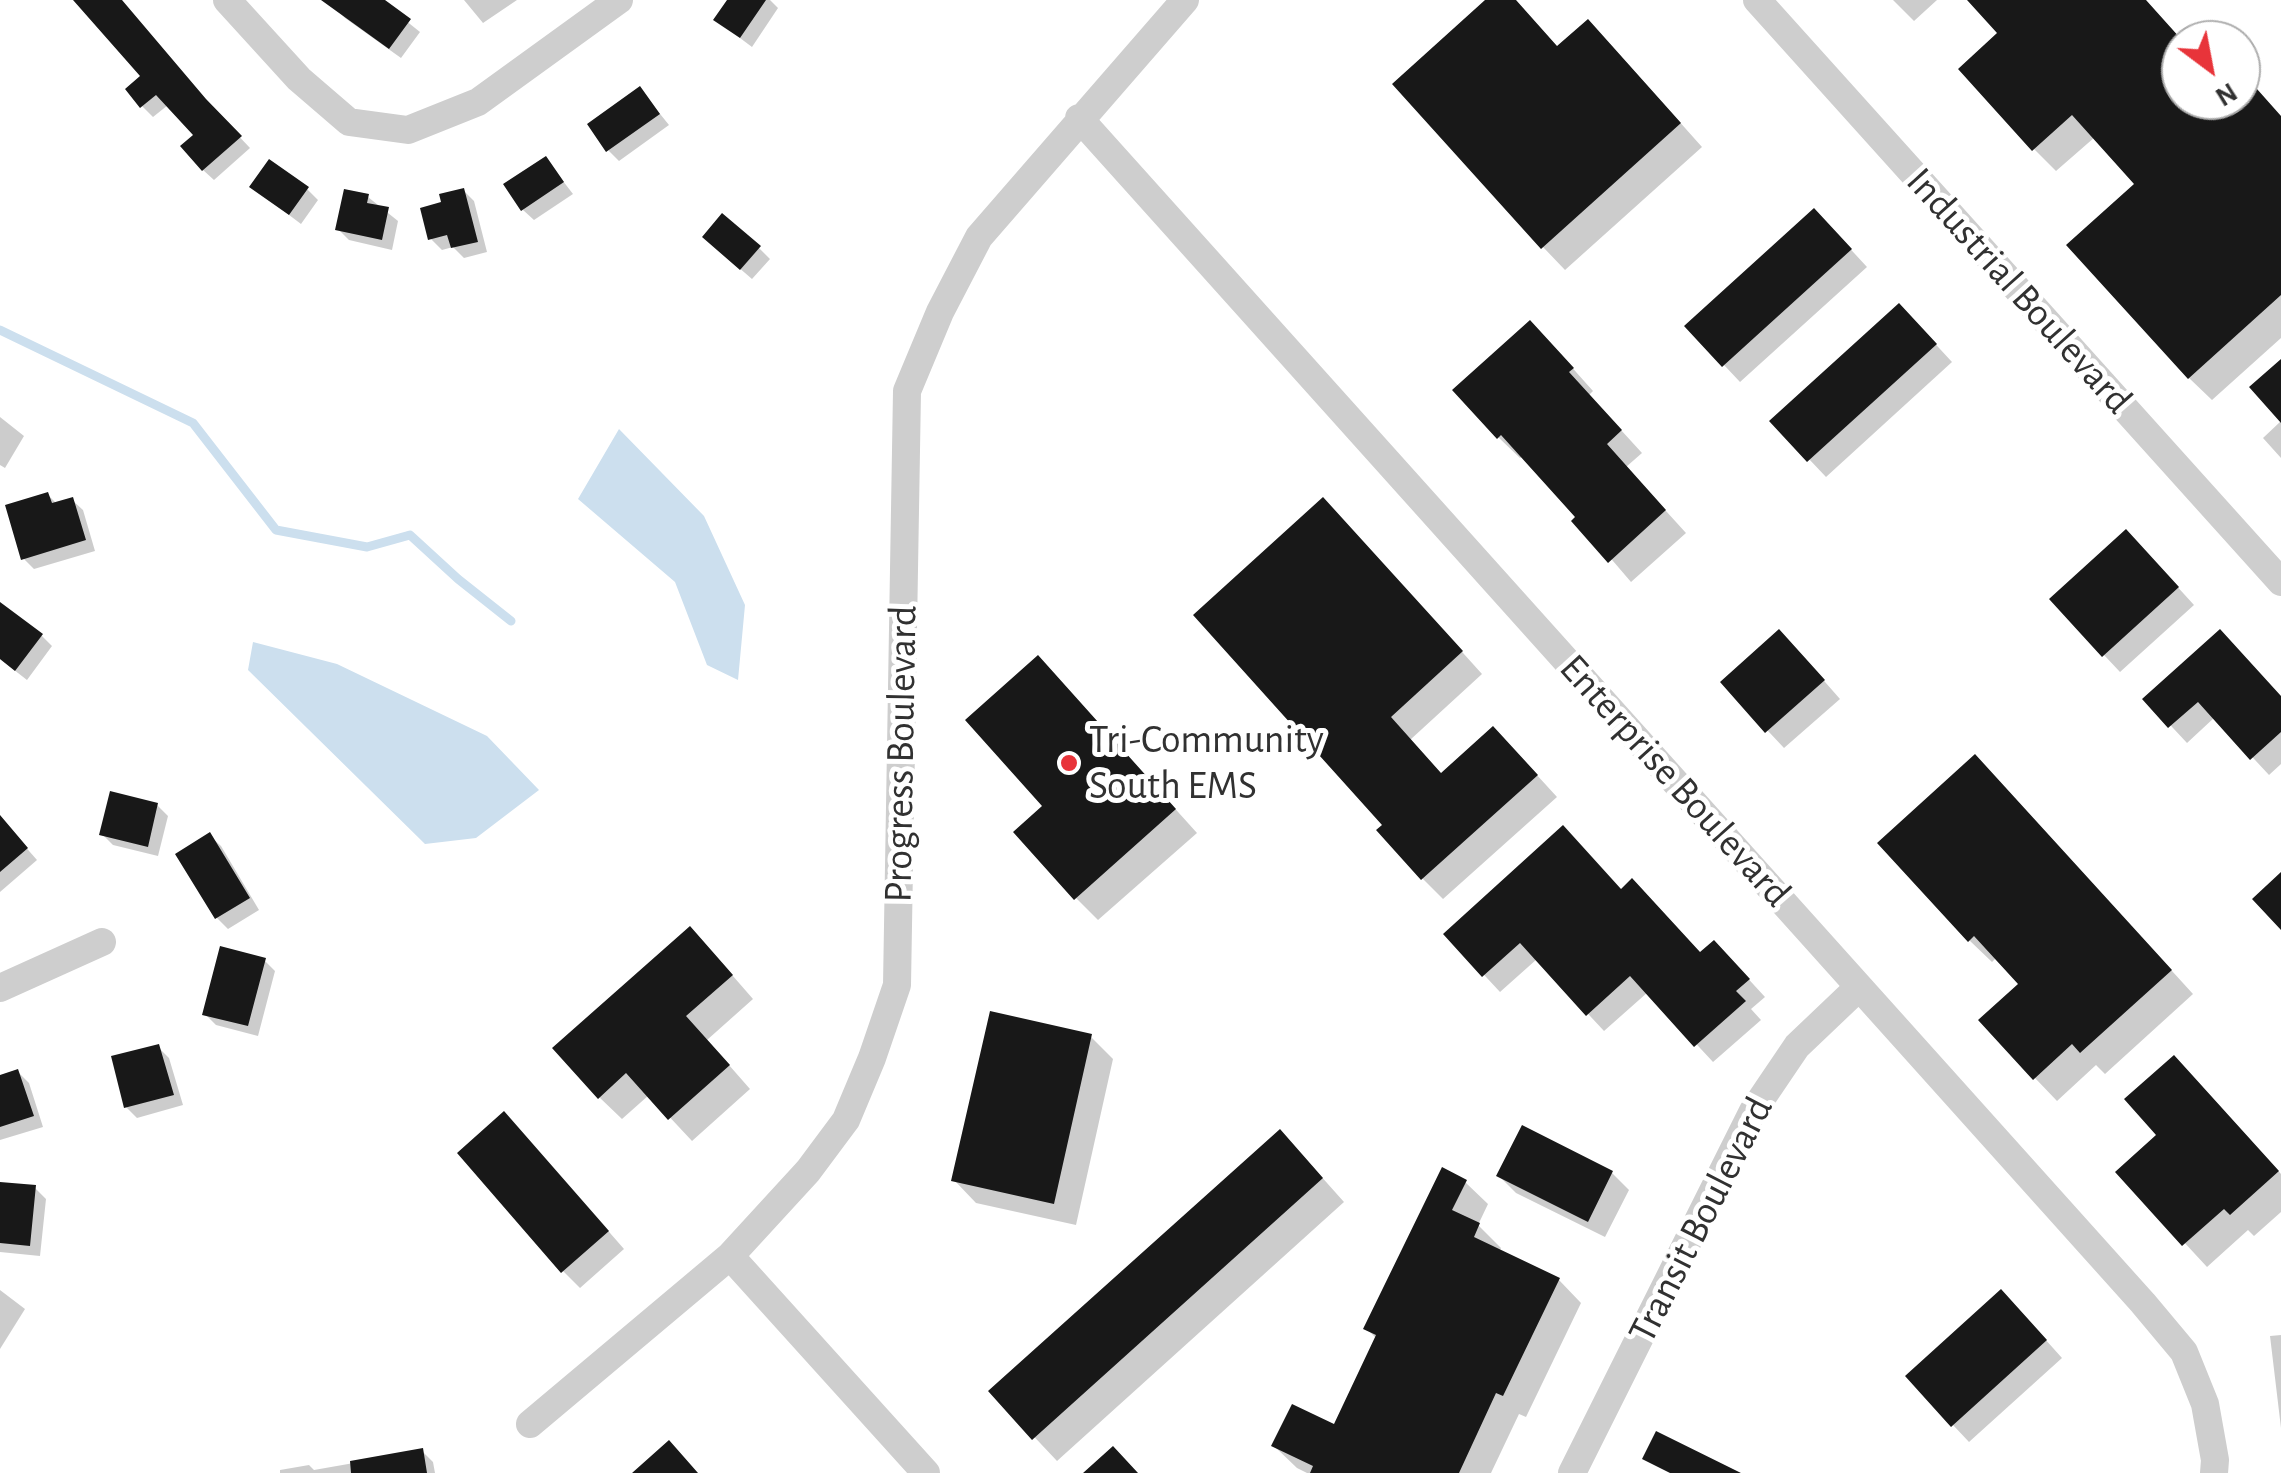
<!DOCTYPE html>
<style>
body{margin:0}
#map{position:relative;width:2281px;height:1473px;overflow:hidden;background:#fff;font-family:"Alegreya Sans",sans-serif}
canvas{display:block}
.north{position:absolute;left:2161px;top:20px;width:100px;height:100px;box-sizing:border-box;background:#fff;border:2px solid #adadad;border-radius:50%;rotate:148deg;font-size:28px;font-weight:700;line-height:40px;text-align:center;color:#313131}
.north::after{content:'';display:block;margin:auto;width:35px;height:45px;background:#e8343a;clip-path:polygon(50% 0,100% 100%,50% 72%,0 100%)}
</style>
<div id="map">
<canvas width="2281" height="1473"></canvas>
<div class="north">N</div>
</div>
<script>
const ctx = document.querySelector('canvas').getContext('2d');
ctx.lineJoin = 'round';
function fill(path, color) { ctx.fillStyle = color; ctx.fill(path, 'evenodd'); }
const toPath = rows => new Path2D(rows.map(r => 'M' + r).join(''));
function strokePath(path, color, width, dash) { ctx.strokeStyle = color; ctx.lineWidth = width; ctx.lineCap = dash ? 'butt' : 'round'; ctx.setLineDash(dash || []); ctx.stroke(path); }
function drawText(font, color, halo, rows, align = 'center') {
  ctx.font = font + ' "Alegreya Sans",sans-serif'; ctx.lineWidth = 10; ctx.setLineDash([]); ctx.textBaseline = 'middle'; ctx.strokeStyle = halo; ctx.fillStyle = color; for (const [text, x, y, turn = 0] of rows) {
    ctx.save(); ctx.translate(x, y); ctx.rotate((+turn || 0) * Math.PI / 180); ctx.textAlign = isNaN(turn) ? turn : align; if (halo) ctx.strokeText(text, 0, 0); ctx.fillText(text, 0, 0); ctx.restore();
  }
}
fill(toPath([
 [619,429,704,516,745,605,738,680,707,665,675,582,578,499],
 [253,642,337,664,487,736,539,790,476,838,425,844,248,670]
]), '#ccdfee');
fill(toPath([
 [76,0,120,0,217,113,250,148,214,180,203,170,196,135,168,105,153,117,142,106,143,77],
 [328,0,380,0,420,32,401,58,345,18],
 [464,0,517,0,483,23],
 [730,0,770,0,778,8,752,47,716,20],
 [1489,0,1514,0,1558,48,1610,44,1702,147,1565,270,1543,247],
 [1893,0,1937,0,1914,21],
 [1971,0,2145,0,2181,40,2181,100,2241,100,2241,91,2281,117,2281,338,2212,400,2189,378,2138,184,2095,137,2056,171,2034,149,2001,34],
 [640,89,669,125,619,161,608,150],
 [546,159,573,194,534,220,523,210],
 [252,187,307,189,318,200,301,224],
 [463,190,474,201,487,252,464,258,453,247,442,250,431,239,444,204],
 [368,197,398,221,392,250,349,240,338,229],
 [1831,228,1867,267,1740,382,1724,365],
 [716,248,759,248,770,259,752,279],
 [1916,323,1952,362,1826,477,1773,421],
 [1551,344,1593,391,1589,395,1642,453,1626,467,1686,533,1631,582,1523,456,1520,458,1498,437],
 [0,417,24,436,5,468,0,465],
 [2281,421,2281,458,2263,438],
 [48,495,57,504,72,500,83,510,95,551,34,569,23,558],
 [1344,521,1482,674,1410,740,1442,775,1514,750,1557,797,1443,899,1422,878,1386,825],
 [2143,549,2194,605,2120,672,2104,655],
 [0,616,42,636,52,646,27,680,0,659],
 [1796,649,1840,699,1784,748,1723,683],
 [1060,681,1197,833,1098,920,1076,898,1046,806],
 [2281,698,2281,764,2269,775,2215,717,2187,743,2146,699],
 [1998,780,2193,994,2105,1074,2096,1065,2057,1101,2035,1078,2021,984,1997,957,1992,962,1969,940],
 [157,805,168,816,158,856,113,845,102,834],
 [0,818,37,860,0,892],
 [210,836,221,846,259,910,228,929,217,918],
 [1622,891,1700,955,1731,960,1765,997,1751,1009,1761,1020,1713,1062,1648,992,1604,1031,1537,959,1500,992,1446,934],
 [712,952,753,999,707,1040,750,1089,692,1141,649,1095,622,1119,599,1097],
 [264,960,275,971,258,1036,216,1025,205,1014],
 [1090,1036,1113,1059,1076,1225,976,1203,954,1180],
 [158,1047,169,1058,183,1105,137,1118,126,1107],
 [18,1072,29,1083,43,1127,0,1140,0,1078],
 [2197,1081,2281,1174,2281,1212,2254,1236,2248,1230,2207,1267,2119,1172,2160,1135],
 [521,1131,624,1249,580,1288,563,1271],
 [1302,1155,1344,1202,1057,1461,992,1392],
 [1612,1173,1629,1190,1605,1237,1516,1193,1499,1176],
 [1465,1182,1488,1204,1478,1225,1501,1248,1499,1252,1559,1280,1581,1303,1526,1417,1519,1414,1491,1473,1307,1473,1297,1468,1274,1446,1335,1428,1377,1339,1366,1328],
 [0,1184,35,1188,46,1199,40,1256,0,1252],
 [0,1290,25,1309,0,1349],
 [2018,1309,2062,1358,1969,1442,1953,1425],
 [2281,1335,2281,1428,2270,1336],
 [422,1451,433,1462,435,1473,280,1473,280,1470,309,1465,314,1470]
]), '#0003');
strokePath(toPath([
 [0,330,193,423,276,530,367,547,410,535,458,579,511,621]
]), '#ccdfee', 9);
fill(toPath([
 [73,0,122,0,206,99,242,136,202,171,180,146,193,135,156,95,140,108,125,89,140,76],
 [321,0,385,0,411,19,389,49],
 [727,0,766,0,740,38,713,20],
 [1485,0,1516,0,1557,46,1588,19,1681,123,1541,249,1392,84],
 [1967,0,2146,0,2181,39,2181,100,2241,100,2241,71,2281,116,2281,295,2188,379,2066,245,2134,184,2072,115,2032,151,1958,69,1997,33],
 [640,86,660,114,606,152,587,124],
 [546,156,564,182,521,211,503,184],
 [269,159,309,187,289,215,249,187],
 [464,188,478,242,451,248,447,235,428,240,420,208,441,202,439,194],
 [344,189,369,194,367,203,389,207,382,240,335,230],
 [1814,208,1852,249,1722,367,1684,326],
 [722,213,761,246,740,270,702,237],
 [1899,303,1937,344,1807,462,1769,421],
 [1530,320,1574,368,1569,372,1622,430,1607,444,1666,510,1608,563,1571,521,1575,517,1501,435,1497,439,1452,390],
 [2281,359,2281,423,2249,387],
 [48,492,52,503,73,497,86,540,21,560,5,505],
 [1323,497,1463,651,1391,717,1441,773,1493,726,1538,775,1421,880,1376,830,1382,825,1193,615],
 [2126,529,2179,587,2102,657,2049,599],
 [0,602,43,634,15,671,0,659],
 [1779,629,1825,680,1765,733,1720,682],
 [2220,629,2281,696,2281,732,2250,760,2198,702,2168,728,2142,699],
 [1038,655,1176,809,1074,900,1013,832,1042,806,965,720],
 [1975,754,2172,970,2080,1053,2072,1044,2033,1080,1978,1020,2018,984,1974,936,1968,942,1877,843],
 [110,791,158,803,148,847,99,835],
 [0,815,28,848,0,872],
 [1563,825,1621,889,1632,878,1700,952,1714,940,1750,979,1736,991,1746,1001,1694,1047,1630,976,1586,1016,1520,943,1482,977,1443,934],
 [210,832,250,898,215,919,175,854],
 [2281,872,2281,930,2252,899],
 [690,926,733,975,686,1016,730,1065,668,1120,626,1073,598,1099,552,1048],
 [220,946,266,958,248,1026,202,1015],
 [990,1011,1092,1034,1054,1204,951,1181],
 [159,1044,174,1095,124,1108,111,1056],
 [2174,1055,2279,1171,2230,1215,2224,1209,2182,1246,2115,1172,2156,1135,2124,1099],
 [18,1069,34,1116,0,1127,0,1075],
 [504,1111,609,1231,561,1273,457,1153],
 [1522,1125,1613,1171,1588,1222,1496,1176],
 [1280,1129,1323,1178,1032,1440,988,1391],
 [1442,1167,1467,1180,1452,1210,1480,1223,1474,1237,1560,1278,1503,1396,1496,1393,1459,1473,1310,1473,1313,1466,1271,1446,1292,1404,1334,1424,1376,1335,1363,1329],
 [0,1182,36,1185,30,1246,0,1243],
 [2001,1289,2047,1340,1951,1427,1905,1376],
 [1656,1431,1741,1473,1670,1473,1642,1459],
 [669,1440,698,1473,632,1473],
 [1113,1446,1138,1473,1083,1473],
 [423,1448,427,1473,351,1473,350,1461]
]), '#181818');
strokePath(toPath([
 [227,0,299,79,349,122,408,130,478,102,619,0],
 [1757,0,2281,582],
 [1079,118,2143,1303,2184,1352,2205,1404,2215,1460,2214,1473],
 [0,988,102,942],
 [730,1256,926,1473],
 [530,1424,730,1256,808,1171,846,1120,872,1058,897,985,907,391,940,312,979,237,1185,0],
 [1572,1473,1753,1111,1797,1046,1859,987]
]), '#cecece', 28);
for (const [x, y, r, color] of [
 [1069,763,10,"#e8343a"]
]) { const dot = new Path2D(); dot.arc(x, y, r, 0, 2 * Math.PI); ctx.fillStyle = color; ctx.fill(dot); strokePath(dot, '#fff', 4); }
drawText('40px', '#313131', '#fff', [
 ["Industrial Boulevard",2019,291,48],
 ["Progress Boulevard",901,754,-89],
 ["Enterprise Boulevard",1675,781,48],
 ["Transit Boulevard",1701,1220,-63]
]);
drawText('40px', '#313131', '#fff', [
 ["Tri-Community",1089,740],
 ["South EMS",1089,786]
], 'left');
</script>
